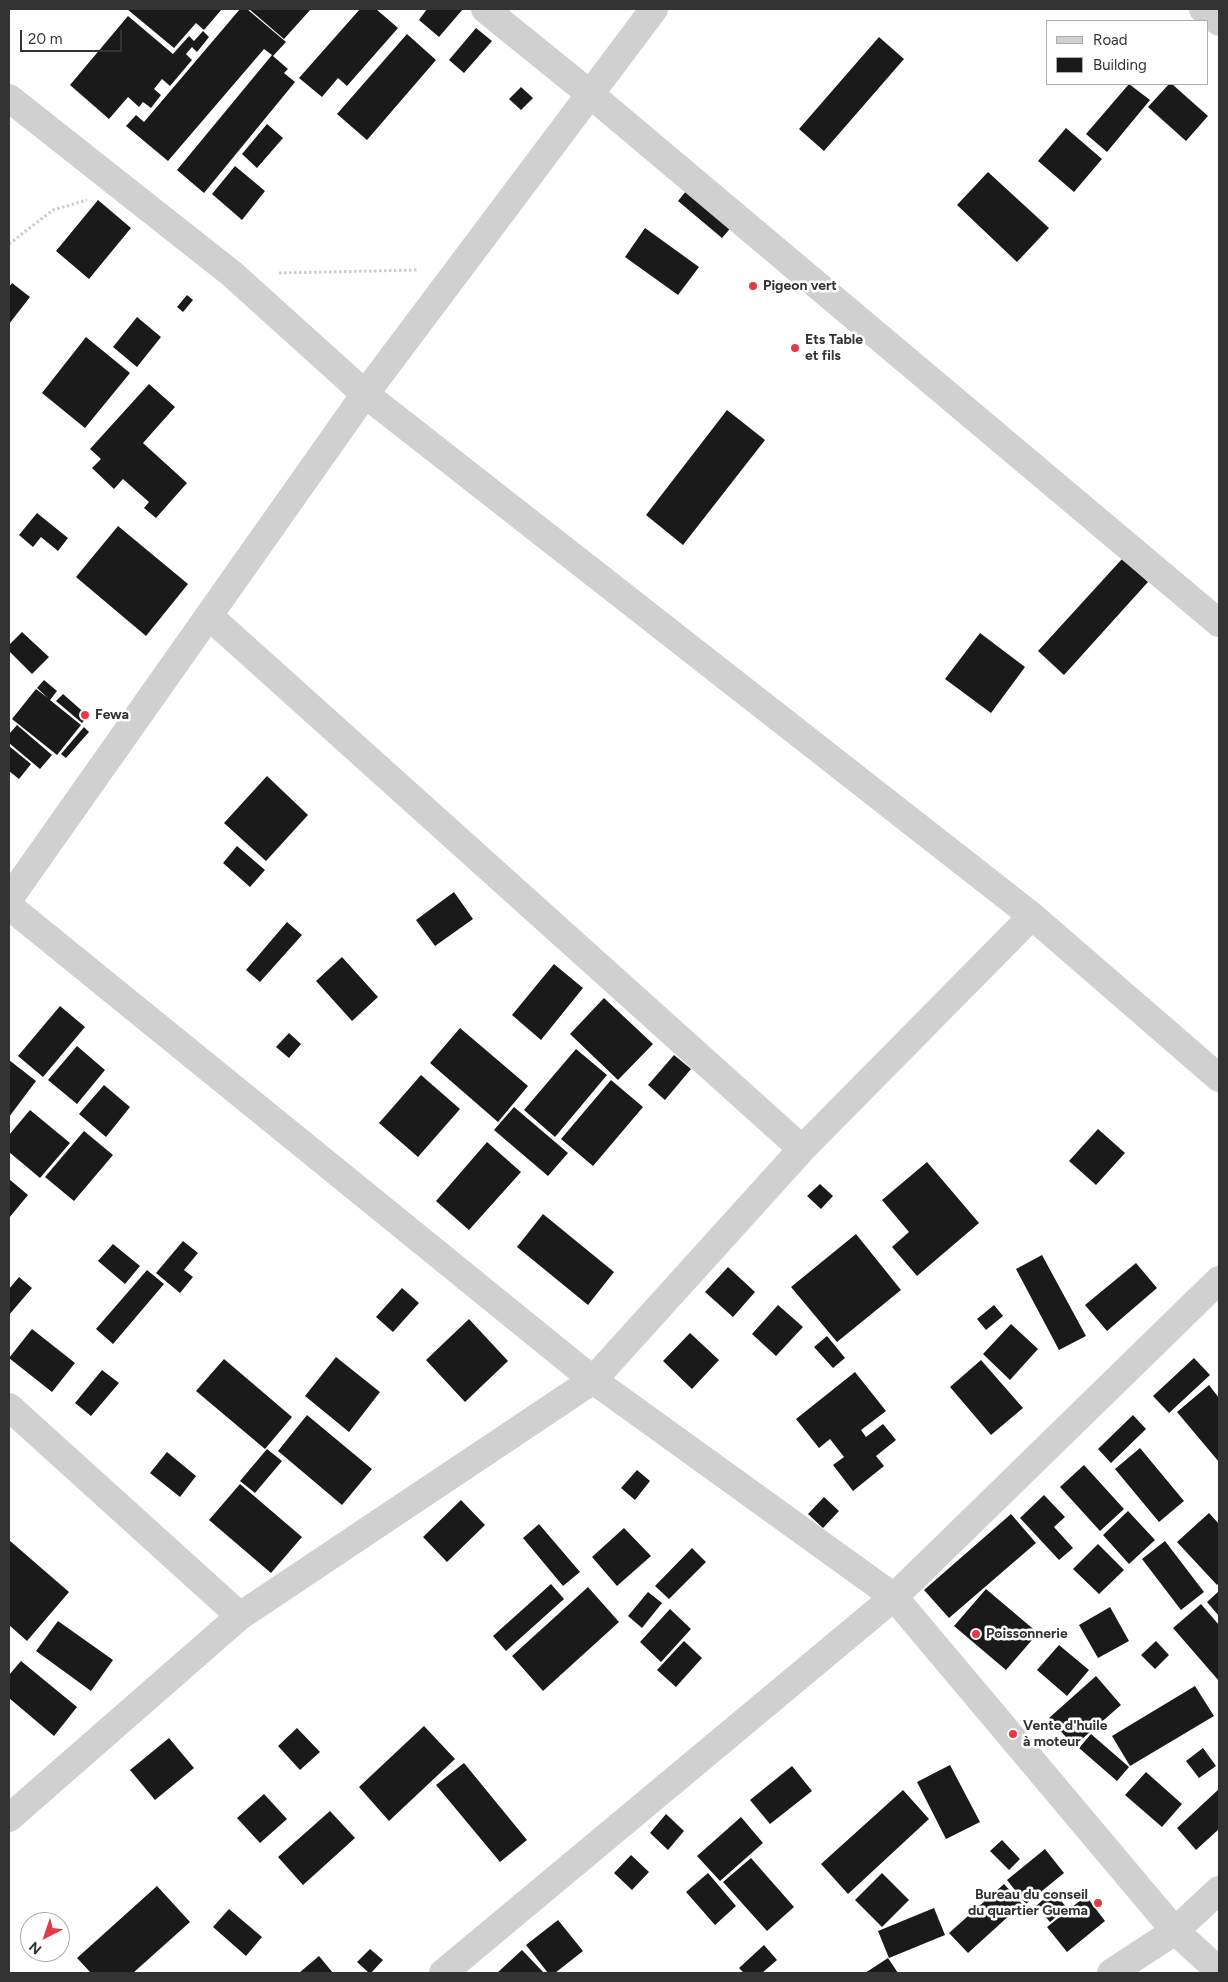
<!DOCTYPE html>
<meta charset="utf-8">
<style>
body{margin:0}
#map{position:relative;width:1228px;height:1982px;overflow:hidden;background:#fff;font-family:Figtree,sans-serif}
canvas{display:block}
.frame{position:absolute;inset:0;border:10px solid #333;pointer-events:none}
.legend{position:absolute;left:1046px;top:20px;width:162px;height:65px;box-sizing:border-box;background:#fff;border:1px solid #adadad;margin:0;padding:6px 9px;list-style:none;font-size:15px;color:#333}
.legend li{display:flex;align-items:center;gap:10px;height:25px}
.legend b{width:25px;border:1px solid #adadad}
.north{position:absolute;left:20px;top:1912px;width:50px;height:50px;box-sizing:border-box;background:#fff;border:1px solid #adadad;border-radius:50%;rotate:221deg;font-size:14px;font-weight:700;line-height:20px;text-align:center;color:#333}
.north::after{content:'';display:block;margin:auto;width:18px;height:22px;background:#e63946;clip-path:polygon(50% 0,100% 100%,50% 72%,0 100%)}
.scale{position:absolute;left:20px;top:30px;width:102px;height:22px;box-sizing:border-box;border:2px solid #333;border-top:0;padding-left:6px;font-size:15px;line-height:18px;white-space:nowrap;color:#333;-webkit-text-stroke:4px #fff;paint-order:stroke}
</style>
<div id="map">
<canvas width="1228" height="1982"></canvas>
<div class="frame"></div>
<ul class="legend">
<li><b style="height:6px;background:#d0d0d0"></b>Road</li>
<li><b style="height:14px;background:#1a1a1a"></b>Building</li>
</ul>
<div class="north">N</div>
<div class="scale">20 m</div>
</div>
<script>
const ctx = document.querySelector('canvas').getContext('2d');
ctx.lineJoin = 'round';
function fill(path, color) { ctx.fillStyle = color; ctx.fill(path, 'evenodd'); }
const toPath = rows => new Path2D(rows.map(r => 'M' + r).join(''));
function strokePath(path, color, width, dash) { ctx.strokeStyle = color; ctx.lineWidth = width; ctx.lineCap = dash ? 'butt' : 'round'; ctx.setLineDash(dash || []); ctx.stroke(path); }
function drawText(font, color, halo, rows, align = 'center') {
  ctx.font = font + ' Figtree,sans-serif'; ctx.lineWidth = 5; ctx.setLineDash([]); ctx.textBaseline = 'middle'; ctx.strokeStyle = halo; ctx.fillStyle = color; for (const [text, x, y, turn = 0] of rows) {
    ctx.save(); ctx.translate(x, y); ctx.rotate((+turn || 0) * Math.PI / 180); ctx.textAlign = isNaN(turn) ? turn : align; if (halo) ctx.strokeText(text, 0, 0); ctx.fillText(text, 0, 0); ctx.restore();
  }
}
fill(toPath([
 [127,9,222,9,204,30,196,23,174,48],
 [240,9,247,9,286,42,273,56,288,69,284,73,295,82,204,193,177,170,272,55,264,49,168,161,126,126,136,115,144,122],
 [249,9,311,9,284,39],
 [360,9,376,9,398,28,347,86,338,78,322,97,299,78],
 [427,9,463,9,439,37,419,20],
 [128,16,173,54,189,36,194,41,203,31,209,37,197,52,192,47,186,54,192,60,170,86,162,79,154,89,161,95,151,108,143,102,139,107,128,97,109,119,70,85],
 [476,28,492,41,464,73,449,60],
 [407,34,436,60,367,140,337,114],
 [879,37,904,59,824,151,799,129],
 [1129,84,1150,100,1107,152,1086,134],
 [1169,84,1172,84,1208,116,1186,141,1148,107],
 [521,87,533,98,521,110,509,99],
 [267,124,283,138,257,168,242,154],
 [1066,128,1102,159,1074,192,1038,161],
 [235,166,265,191,242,220,212,194],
 [988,172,1049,228,1017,262,957,205],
 [695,180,740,217,722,238,678,201],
 [98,200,131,228,89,279,56,251],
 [645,228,699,267,678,295,625,257],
 [12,283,30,297,9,324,9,287],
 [187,295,193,300,183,312,177,307],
 [137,317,161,337,137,367,113,347],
 [86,337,130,373,85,428,42,393],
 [149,384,175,407,143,443,187,483,156,518,144,508,149,502,123,479,114,489,92,468,101,459,90,449],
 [727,410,765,440,683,545,646,515],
 [37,513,68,538,58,551,41,537,33,547,19,535],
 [118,526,188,584,146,636,76,577],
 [1122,559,1148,582,1064,675,1038,651],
 [22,632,49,657,32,674,9,651,9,645],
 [980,633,1025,667,991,713,945,679],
 [44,680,57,691,50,700,81,725,57,755,12,719,36,689,48,698,37,688],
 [63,694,88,716,82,723,56,701],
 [17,725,52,755,40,769,9,743,9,734],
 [84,727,89,732,66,758,61,754],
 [9,746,31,764,19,779,9,771],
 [267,776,308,815,266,861,224,823],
 [237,846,265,870,250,887,223,863],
 [454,892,473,919,435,946,416,920],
 [287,922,302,935,260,982,246,970],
 [342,957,378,997,352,1021,316,981],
 [554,964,583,988,541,1040,512,1015],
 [604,998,653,1044,618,1080,570,1034],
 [60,1006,85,1027,43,1077,18,1056],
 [460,1028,528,1086,498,1122,430,1063],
 [289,1033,301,1044,289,1058,276,1047],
 [77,1046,105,1070,77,1104,48,1080],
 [576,1049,607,1075,555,1137,524,1110],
 [674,1055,691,1069,665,1100,648,1085],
 [9,1060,36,1081,9,1117],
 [421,1075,460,1109,418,1157,379,1123],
 [611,1080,643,1107,593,1166,561,1139],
 [104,1085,130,1107,106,1137,79,1114],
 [514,1107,568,1153,548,1176,494,1130],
 [30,1110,70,1143,40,1178,9,1152,9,1135],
 [1098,1129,1125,1153,1096,1185,1069,1161],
 [84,1131,113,1155,74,1201,45,1177],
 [487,1142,521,1172,469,1230,436,1201],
 [927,1162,979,1223,917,1276,892,1247,909,1232,882,1200],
 [9,1179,28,1195,9,1218],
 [820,1184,833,1196,821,1209,807,1196],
 [543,1214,614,1272,588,1305,517,1247],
 [856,1234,901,1290,837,1342,791,1287],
 [183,1241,198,1253,184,1270,193,1277,180,1293,156,1273],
 [113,1244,140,1266,125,1284,98,1261],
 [1042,1255,1086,1336,1059,1350,1016,1269],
 [1136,1263,1157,1288,1107,1331,1085,1305],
 [728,1267,755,1292,733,1317,705,1292],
 [147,1270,164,1284,113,1344,96,1329],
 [19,1277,32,1288,9,1315,9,1289],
 [402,1288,419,1303,393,1332,376,1317],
 [778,1305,803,1327,776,1356,752,1334],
 [994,1305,1003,1316,986,1330,977,1319],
 [469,1319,508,1361,465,1402,426,1360],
 [1011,1324,1038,1349,1010,1380,983,1354],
 [32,1329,75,1363,52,1392,9,1358],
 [690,1333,719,1360,692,1389,663,1361],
 [827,1336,845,1358,833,1368,814,1347],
 [336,1357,380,1392,349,1432,305,1396],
 [1194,1358,1210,1375,1169,1413,1153,1396],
 [224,1359,292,1417,265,1449,196,1391],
 [981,1360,1023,1408,991,1435,950,1387],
 [102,1370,119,1383,91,1416,75,1403],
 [855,1372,886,1411,861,1430,866,1437,883,1424,896,1440,876,1456,884,1466,853,1491,833,1465,844,1457,830,1439,819,1448,796,1419],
 [1209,1385,1219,1398,1219,1462,1177,1412],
 [307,1415,372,1469,342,1505,278,1451],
 [1133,1415,1146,1429,1111,1463,1098,1449],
 [1140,1448,1184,1501,1159,1522,1115,1469],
 [267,1449,282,1461,255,1493,240,1481],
 [167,1452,196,1476,180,1497,150,1473],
 [1084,1465,1124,1509,1100,1531,1060,1487],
 [637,1470,650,1481,635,1500,621,1488],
 [240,1484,302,1537,271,1573,209,1520],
 [1044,1495,1065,1517,1054,1527,1073,1548,1059,1560,1020,1518],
 [824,1497,839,1511,823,1528,808,1514],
 [461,1500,485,1525,447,1562,423,1537],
 [1128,1511,1155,1540,1129,1564,1103,1535],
 [1209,1513,1219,1524,1219,1583,1217,1585,1177,1542],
 [1011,1514,1036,1543,949,1618,924,1590],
 [539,1524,580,1572,563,1586,523,1538],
 [624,1528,651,1556,617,1586,592,1557],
 [9,1540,69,1592,27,1641,9,1625],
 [1165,1541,1204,1592,1181,1610,1142,1559],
 [1098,1544,1124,1570,1099,1594,1073,1569],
 [692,1548,706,1562,669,1599,655,1586],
 [551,1584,564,1599,506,1651,493,1636],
 [588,1587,619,1622,543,1691,512,1656],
 [986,1589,1038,1633,1006,1670,954,1626],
 [1219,1591,1219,1616,1207,1602],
 [648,1592,662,1603,642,1628,628,1616],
 [1201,1604,1219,1625,1219,1681,1173,1628],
 [1110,1607,1129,1641,1098,1658,1079,1625],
 [670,1609,691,1629,661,1662,640,1642],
 [58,1621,113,1660,91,1691,36,1651],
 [684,1641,702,1658,676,1687,657,1670],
 [1156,1641,1169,1655,1155,1669,1141,1655],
 [1059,1645,1089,1670,1067,1696,1037,1670],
 [21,1661,77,1707,54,1736,9,1698,9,1675],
 [1096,1676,1121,1705,1074,1746,1049,1718],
 [1195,1686,1214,1716,1130,1766,1112,1736],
 [424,1726,455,1759,389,1821,359,1787],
 [297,1728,320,1752,300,1770,278,1746],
 [1091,1734,1129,1767,1117,1781,1079,1748],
 [169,1738,194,1768,155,1800,130,1770],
 [1203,1748,1216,1766,1199,1778,1186,1761],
 [464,1763,527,1840,500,1862,436,1785],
 [950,1765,980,1822,946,1839,917,1782],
 [792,1766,812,1791,770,1824,750,1800],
 [1146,1772,1182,1804,1162,1827,1125,1795],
 [1219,1789,1219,1829,1196,1850,1177,1828],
 [903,1790,929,1819,848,1894,821,1864],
 [264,1794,287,1819,260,1843,237,1818],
 [330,1811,355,1838,303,1885,278,1857],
 [666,1814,684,1831,668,1850,650,1833],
 [741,1817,763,1843,720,1881,697,1856],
 [1002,1840,1020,1859,1009,1870,990,1851],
 [1045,1849,1064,1873,1026,1904,1007,1880],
 [631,1855,649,1872,632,1890,614,1873],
 [751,1858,794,1907,767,1931,723,1882],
 [708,1873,736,1906,715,1925,686,1892],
 [882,1873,909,1900,882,1927,855,1900],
 [1004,1884,1022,1904,968,1953,949,1933],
 [157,1886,190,1922,133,1973,91,1973,77,1958],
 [1053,1891,1067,1908,1050,1922,1036,1906],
 [1086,1896,1105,1921,1067,1952,1047,1927],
 [934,1908,945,1935,889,1958,878,1931],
 [229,1909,262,1937,246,1956,213,1927],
 [558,1920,583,1951,555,1973,548,1973,526,1945],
 [764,1945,777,1960,762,1973,744,1973,739,1968],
 [370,1949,383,1960,371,1973,369,1973,357,1962],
 [522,1950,544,1973,497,1973],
 [319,1956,333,1973,299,1973],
 [888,1958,898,1973,865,1973]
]), '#1a1a1a');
strokePath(toPath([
 [9,244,53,210,87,200],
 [279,273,417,270]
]), '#cdcdcd', 3, [2.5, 2.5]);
strokePath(toPath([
 [485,9,590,94,1219,623],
 [1203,9,1219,22],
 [9,98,232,274,365,394,1032,916,1219,1078],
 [209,616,802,1149],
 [9,899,365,394,654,9],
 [9,906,593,1380,894,1597,1175,1931,1219,1971],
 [9,1407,240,1616],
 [9,1818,240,1616,593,1380,802,1149,1032,916],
 [443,1973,894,1597,1219,1280],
 [1111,1973,1175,1931,1219,1890]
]), '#d0d0d0', 28);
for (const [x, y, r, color] of [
 [753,286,5,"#e63946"],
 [795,348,5,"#e63946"],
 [85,715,5,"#e63946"],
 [976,1634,5,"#e63946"],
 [1013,1734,5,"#e63946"],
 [1098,1903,5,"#e63946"]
]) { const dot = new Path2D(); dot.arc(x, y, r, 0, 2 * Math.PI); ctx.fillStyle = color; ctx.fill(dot); strokePath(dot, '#fff', 2); }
drawText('bold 14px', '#333', '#fff', [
 ["Pigeon vert",763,286],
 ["Ets Table",805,340],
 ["et fils",805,356],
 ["Fewa",95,715],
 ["Poissonnerie",986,1634],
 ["Vente d'huile",1023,1726],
 ["à moteur",1023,1742],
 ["Bureau du conseil",1088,1895,"right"],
 ["du quartier Guema",1088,1911,"right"]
], 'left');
</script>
